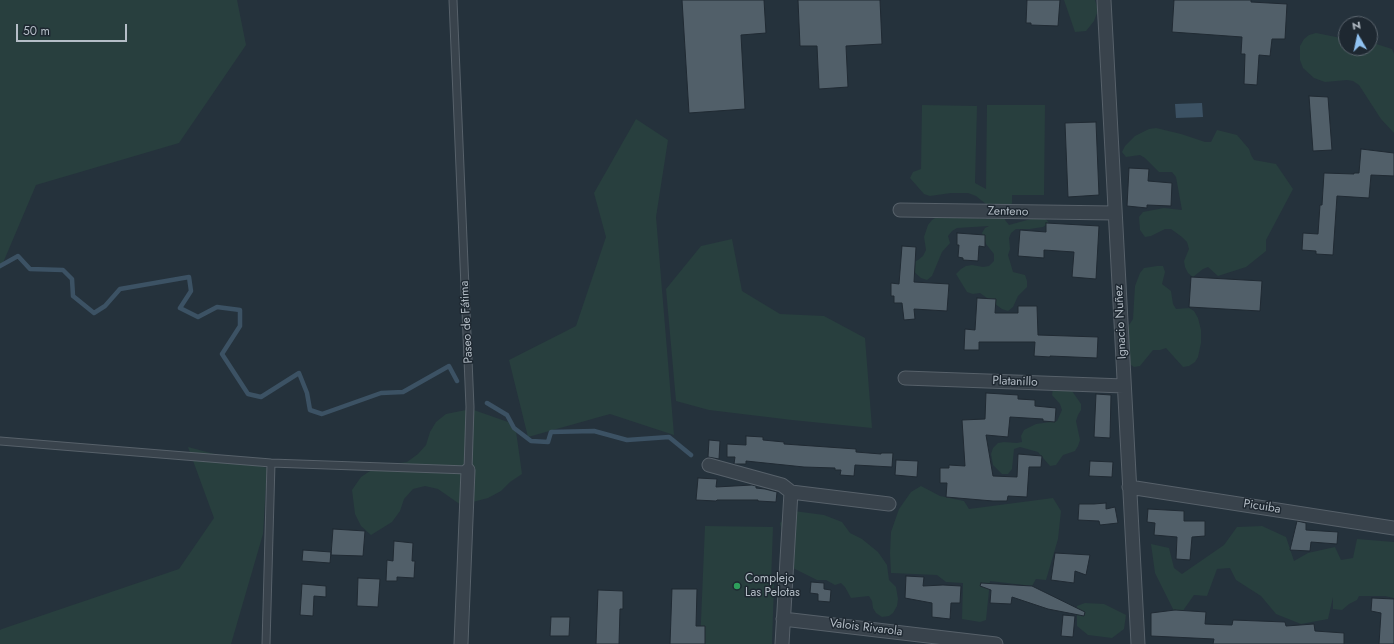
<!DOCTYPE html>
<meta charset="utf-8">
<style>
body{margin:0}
#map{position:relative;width:1394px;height:644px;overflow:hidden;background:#25323c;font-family:Jost,sans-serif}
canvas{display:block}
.north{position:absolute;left:1338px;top:16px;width:40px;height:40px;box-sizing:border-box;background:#1e2831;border:1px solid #5a646d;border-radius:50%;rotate:351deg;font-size:11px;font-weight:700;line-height:16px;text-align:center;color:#b5bec7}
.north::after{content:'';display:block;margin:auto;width:14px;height:18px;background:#90c2f1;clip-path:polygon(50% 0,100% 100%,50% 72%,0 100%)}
.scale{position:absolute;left:16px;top:24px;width:111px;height:18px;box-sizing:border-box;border:2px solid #b5bec7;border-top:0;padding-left:5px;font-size:12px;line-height:14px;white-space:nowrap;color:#b5bec7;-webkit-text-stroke:3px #1e2831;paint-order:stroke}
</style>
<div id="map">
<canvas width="1394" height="644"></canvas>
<div class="north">N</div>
<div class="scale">50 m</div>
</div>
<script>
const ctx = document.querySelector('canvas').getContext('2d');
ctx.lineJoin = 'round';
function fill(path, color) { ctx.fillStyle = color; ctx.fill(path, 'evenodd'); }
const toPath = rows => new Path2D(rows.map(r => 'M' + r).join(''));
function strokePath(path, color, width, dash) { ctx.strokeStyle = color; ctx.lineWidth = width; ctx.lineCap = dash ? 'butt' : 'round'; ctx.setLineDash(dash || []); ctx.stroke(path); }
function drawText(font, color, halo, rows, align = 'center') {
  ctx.font = font + ' Jost,sans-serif'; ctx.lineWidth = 3; ctx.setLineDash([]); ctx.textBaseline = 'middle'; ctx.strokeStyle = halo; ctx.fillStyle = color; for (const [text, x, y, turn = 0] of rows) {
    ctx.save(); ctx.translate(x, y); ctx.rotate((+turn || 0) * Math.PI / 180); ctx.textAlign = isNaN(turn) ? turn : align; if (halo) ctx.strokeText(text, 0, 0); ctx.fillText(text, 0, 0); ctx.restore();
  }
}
fill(toPath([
 [0,0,237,0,246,45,179,143,36,185,0,270],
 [1064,0,1095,0,1098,10,1094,21,1086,31,1075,32],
 [1316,33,1346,39,1346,48,1370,48,1370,42,1392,49,1394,54,1394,133,1381,119,1359,85,1353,81,1347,80,1325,82,1314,78,1303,68,1300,60,1300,46,1304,39,1309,35],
 [922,105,977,106,975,183,986,189,987,105,1045,105,1044,195,1012,195,1012,203,1006,214,1005,220,1009,225,1038,217,1045,218,1049,223,1043,227,1030,229,1016,229,1011,233,1009,238,1010,249,1008,255,1013,272,1025,275,1027,281,1027,287,1018,296,1013,307,1008,311,1002,309,980,293,973,294,967,292,956,274,961,269,966,266,972,265,983,267,989,266,994,261,994,254,986,244,982,233,985,228,989,226,957,228,952,231,948,236,950,243,942,252,932,276,927,280,921,278,911,269,912,263,918,260,923,256,926,250,924,237,928,225,932,220,937,217,943,218,957,217,986,219,991,214,991,208,976,196,968,193,951,193,930,196,924,194,910,178,913,172,921,169],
 [636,119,668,140,656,217,674,435,610,414,528,437,509,360,576,326,606,237,594,193],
 [1156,128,1181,134,1205,142,1211,142,1217,130,1237,135,1249,149,1251,155,1254,160,1276,164,1293,189,1266,240,1266,251,1246,267,1218,276,1208,267,1203,269,1193,277,1188,273,1185,267,1184,261,1189,249,1187,242,1182,237,1171,229,1165,229,1151,236,1145,237,1140,230,1139,217,1143,212,1164,208,1182,210,1176,177,1172,172,1159,172,1145,158,1140,155,1126,157,1122,152,1125,146,1135,136,1149,129],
 [732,239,742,291,780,314,824,316,865,338,872,428,792,420,709,410,676,401,666,289,701,246],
 [1157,266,1163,266,1165,272,1162,284,1171,291,1173,304,1176,309,1189,308,1194,311,1198,318,1201,330,1201,343,1198,357,1195,362,1189,366,1183,367,1166,348,1160,350,1153,350,1140,366,1134,367,1128,363,1121,337,1133,319,1135,286,1140,273,1144,268],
 [1053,388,1070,388,1081,404,1081,410,1078,415,1076,421,1080,440,1078,446,1075,451,1063,455,1056,465,1050,466,1038,452,1020,447,1014,449,1012,469,1008,474,1002,474,993,465,991,454,993,448,998,443,1004,442,1017,443,1022,442,1021,436,1024,430,1036,424,1057,421,1062,410,1060,404,1052,395],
 [471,409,508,422,516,431,522,474,510,482,501,491,488,498,461,505,438,489,425,486,413,489,404,499,400,511,392,522,371,535,361,526,355,514,352,490,361,477,382,463,394,464,407,462,418,454,426,445,430,432,436,422,446,414],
 [188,447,267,468,263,534,231,644,0,644,0,630,2,629,179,569,214,518],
 [921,486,940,496,964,501,969,509,1053,498,1061,511,1058,539,1046,580,1036,579,1032,586,990,581,986,620,980,622,962,619,963,583,946,582,937,575,891,573,890,553,891,532,899,509,911,492],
 [794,511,824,515,842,522,850,533,862,539,878,552,887,565,889,580,896,587,898,599,897,606,893,613,889,616,882,617,876,613,873,608,872,601,869,596,851,598,845,587,841,583,835,585,826,580,817,580,789,566,780,523],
 [705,526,773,527,771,583,774,584,772,644,700,644],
 [1262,526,1286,537,1294,561,1308,553,1335,547,1341,560,1353,558,1357,539,1394,542,1394,598,1385,596,1359,596,1357,600,1349,604,1342,610,1333,609,1333,597,1328,619,1301,624,1276,614,1261,596,1236,580,1230,568,1217,569,1207,596,1194,595,1182,612,1175,613,1155,573,1151,544,1169,548,1174,568,1182,574,1224,545,1237,527],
 [1085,603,1104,604,1126,615,1124,629,1112,638,1088,635,1077,626,1077,606]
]), '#283f3e');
fill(toPath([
 [1202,103,1203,117,1176,118,1175,104]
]), '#3c5264');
strokePath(toPath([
 [0,266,18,256,30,269,63,270,72,279,73,296,94,313,105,306,120,289,189,277,191,291,180,308,198,317,217,307,240,310,240,326,222,354,248,394,261,397,299,373,307,393,310,410,322,414,381,393,403,392,449,366,457,381],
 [487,403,507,415,514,428,531,441,548,442,551,432,594,431,627,440,669,437,691,455]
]), '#3c5264', 4.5);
const building = toPath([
 [682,0,764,0,766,33,741,35,745,109,689,113,682,0],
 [798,0,880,0,882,44,846,46,848,87,819,89,817,46,800,46,798,0],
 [1027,0,1060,0,1058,26,1031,25,1031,23,1026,23,1027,0],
 [1174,0,1251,0,1251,2,1287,4,1285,39,1272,39,1270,56,1259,55,1257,85,1244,84,1245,54,1241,54,1242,37,1172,32,1174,0],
 [1309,96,1328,97,1332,150,1313,151,1309,96],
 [1096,122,1099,195,1068,197,1065,123,1096,122],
 [1361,149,1394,153,1394,176,1371,175,1369,198,1337,196,1333,255,1316,254,1316,251,1302,250,1303,233,1318,234,1320,205,1322,205,1324,173,1354,174,1354,173,1359,173,1361,149],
 [1129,168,1149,169,1148,181,1172,183,1171,206,1147,205,1147,208,1127,206,1129,168],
 [1046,223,1099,226,1096,279,1072,277,1074,252,1044,250,1044,258,1018,256,1020,230,1046,232,1046,223],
 [957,233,985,235,985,247,979,246,978,261,963,260,963,258,958,257,959,245,957,245,957,233],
 [902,246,916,247,914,282,949,284,947,311,914,309,915,319,904,320,902,303,894,303,894,296,891,296,891,283,899,284,902,246],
 [1191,277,1262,281,1260,311,1189,307,1191,277],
 [977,298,996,299,995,313,1018,313,1018,306,1037,306,1038,335,1098,337,1097,358,1050,356,1050,357,1034,356,1035,342,979,342,979,350,964,350,965,329,975,330,977,298],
 [986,393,1018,395,1018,399,1035,400,1035,406,1056,408,1055,422,1043,421,1043,419,1010,417,1008,437,986,435,993,476,1017,477,1018,454,1042,456,1041,467,1029,467,1027,497,1008,496,1007,501,993,501,946,497,947,483,940,483,940,468,949,468,949,465,965,466,962,420,985,419,986,393],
 [1096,394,1111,395,1110,438,1094,437,1096,394],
 [746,436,763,437,763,440,784,442,784,444,856,449,856,452,881,454,881,453,893,453,892,467,855,465,854,476,840,475,841,470,835,470,835,468,804,467,746,461,746,464,734,464,735,457,727,457,727,444,746,445,746,436],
 [709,440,720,441,719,459,708,457,709,440],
 [896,460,918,461,917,477,895,475,896,460],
 [1090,461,1113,462,1112,477,1089,476,1090,461],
 [698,478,717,479,716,487,752,485,756,486,756,488,765,489,777,492,776,502,758,501,758,500,717,500,716,501,696,500,698,478],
 [1106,503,1106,509,1115,507,1118,523,1100,525,1099,521,1078,520,1079,504,1094,504,1106,503],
 [1148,509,1184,511,1184,521,1205,521,1205,536,1192,537,1190,560,1176,559,1177,537,1154,535,1155,523,1147,522,1148,509],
 [1297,521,1306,523,1306,530,1338,532,1337,544,1311,542,1310,551,1290,550,1297,521],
 [333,529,365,531,363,556,331,555,333,529],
 [394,541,413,543,412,561,415,561,414,578,397,577,397,581,386,581,387,560,393,561,394,541],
 [303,550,331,552,330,563,302,561,303,550],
 [1055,553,1090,555,1086,575,1075,571,1074,583,1051,580,1055,553],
 [906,576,924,577,923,586,943,585,961,586,960,603,951,603,950,619,932,617,932,603,905,598,906,576],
 [358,578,380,579,378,607,357,606,358,578],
 [811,582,824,583,824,589,831,590,830,602,818,601,818,594,810,593,811,582],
 [981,583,1032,586,1085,612,1084,616,1048,609,1012,597,1011,604,990,603,991,590,980,586,981,583],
 [302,584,326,586,326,597,314,596,313,616,300,615,302,584],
 [672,589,697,589,696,626,705,626,705,644,670,644,672,589],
 [598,590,623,591,623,609,620,609,619,644,596,644,598,590],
 [1372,598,1394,599,1394,644,1379,644,1381,613,1371,611,1372,598],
 [1175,610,1206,612,1205,624,1232,625,1233,620,1285,622,1286,626,1314,624,1315,631,1344,633,1344,644,1213,644,1214,639,1151,636,1151,613,1175,610],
 [1063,615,1075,616,1073,637,1061,636,1063,615],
 [551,617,570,617,569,636,550,636,551,617]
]);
fill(building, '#515f69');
strokePath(building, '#202a33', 1);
const service = toPath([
 [0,441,271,463,468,470,470,407,453,0],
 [266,644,271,463]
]);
const minor = toPath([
 [1104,0,1138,644],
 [900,210,1115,213],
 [905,378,1124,386],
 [709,465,782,485,791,492,889,504],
 [1129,487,1394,528],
 [783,619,996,644],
 [461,644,468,470],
 [782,644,791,492]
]);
strokePath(service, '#57616a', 9);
strokePath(minor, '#57616a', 15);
strokePath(service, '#39434c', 7);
strokePath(minor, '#39434c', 13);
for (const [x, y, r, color] of [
 [737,586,4,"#2e9e5b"]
]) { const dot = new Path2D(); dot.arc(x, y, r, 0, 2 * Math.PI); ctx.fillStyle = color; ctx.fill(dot); strokePath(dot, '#1e2831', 1.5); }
drawText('12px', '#b5bec7', '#1e2831', [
 ["Zenteno",1008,212,1],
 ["Paseo de Fátima",467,322,-93],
 ["Ignacio Nuñez",1121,322,-93],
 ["Platanillo",1015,382,2],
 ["Picuiba",1262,507,9],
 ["Valois Rivarola",866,628,7]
]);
drawText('12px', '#b5bec7', '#1e2831', [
 ["Complejo",745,579],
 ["Las Pelotas",745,593]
], 'left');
</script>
